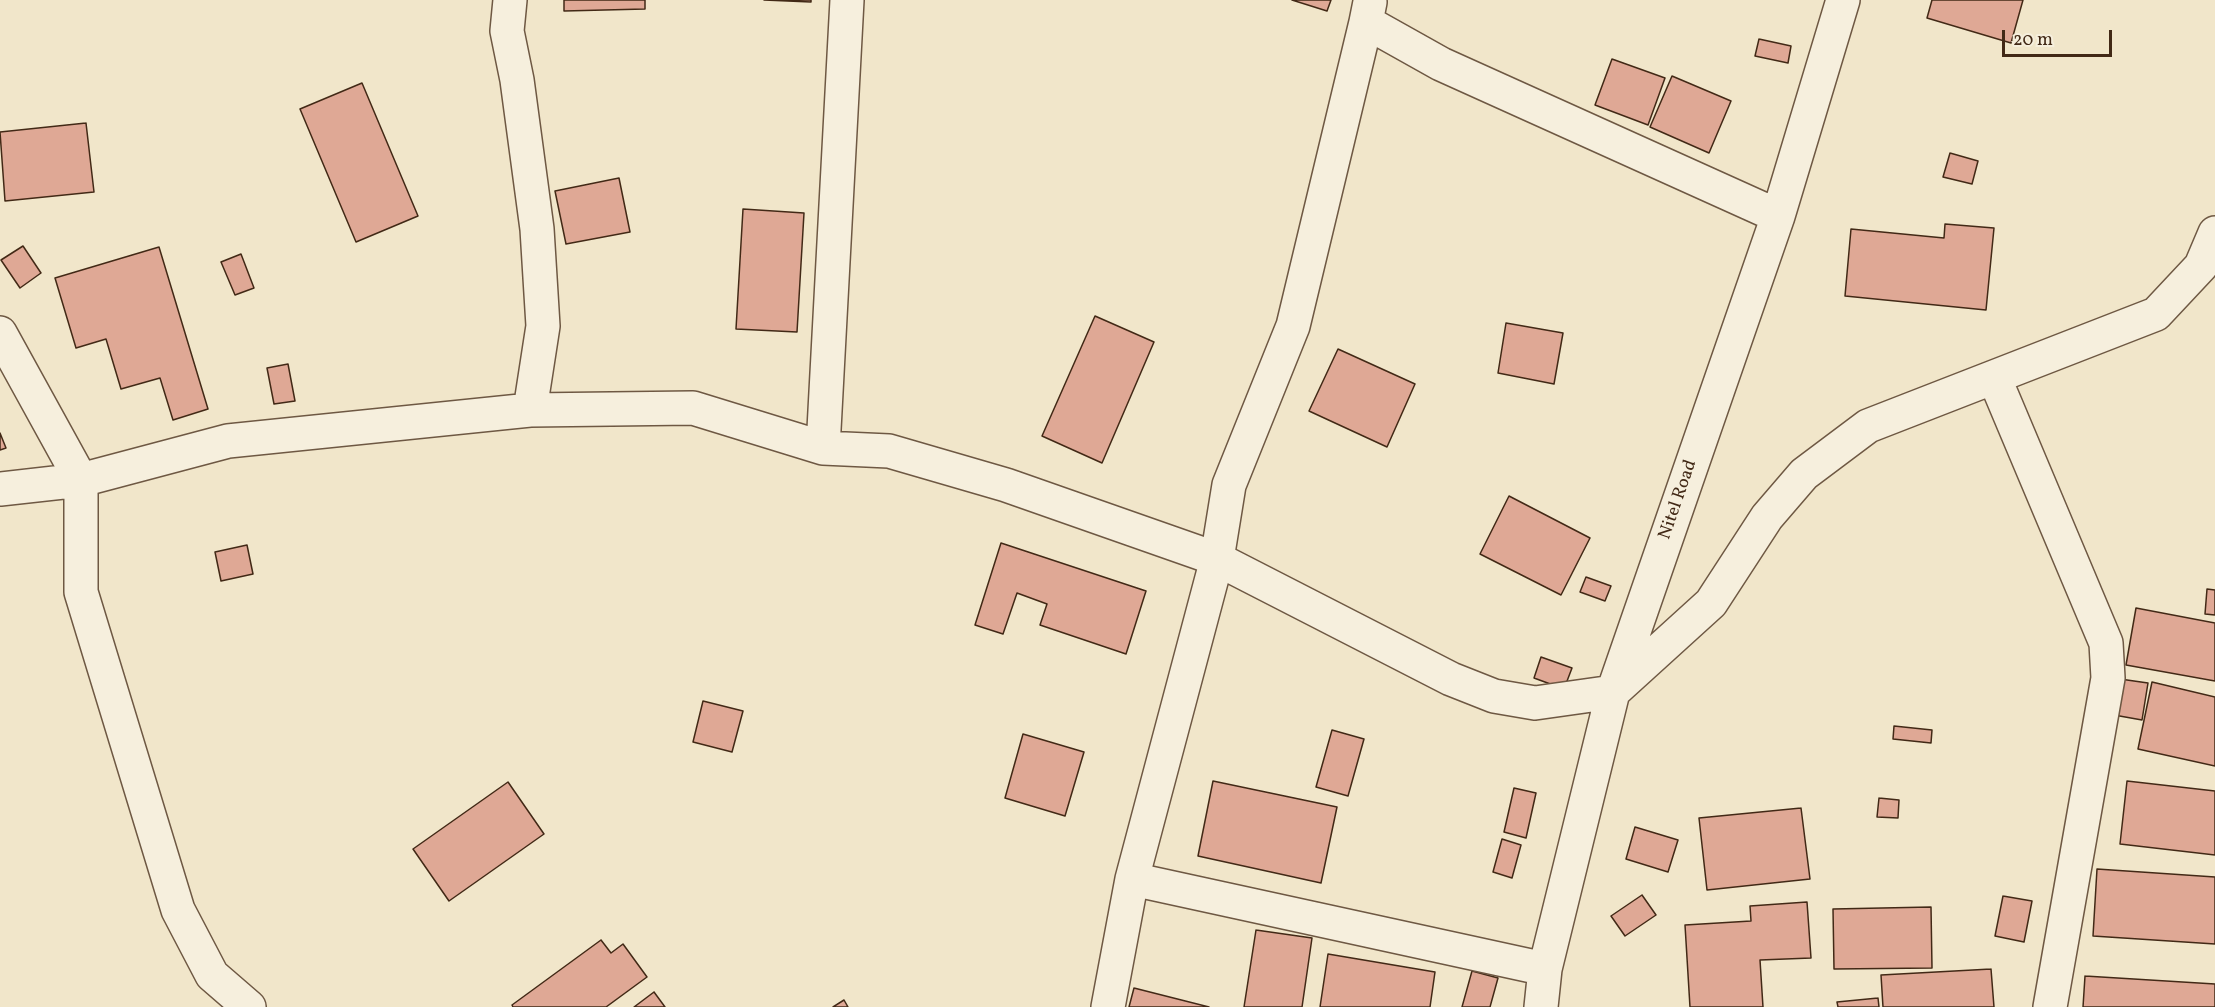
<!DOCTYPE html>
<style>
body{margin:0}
#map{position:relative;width:2215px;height:1007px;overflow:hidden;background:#f1e6ca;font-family:Vollkorn,serif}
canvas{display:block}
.scale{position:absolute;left:2002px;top:30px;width:110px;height:27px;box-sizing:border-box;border:3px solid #422916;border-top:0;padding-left:8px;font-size:18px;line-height:21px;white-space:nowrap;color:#422916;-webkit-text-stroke:4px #f6efdd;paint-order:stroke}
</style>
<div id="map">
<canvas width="2215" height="1007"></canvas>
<div class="scale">20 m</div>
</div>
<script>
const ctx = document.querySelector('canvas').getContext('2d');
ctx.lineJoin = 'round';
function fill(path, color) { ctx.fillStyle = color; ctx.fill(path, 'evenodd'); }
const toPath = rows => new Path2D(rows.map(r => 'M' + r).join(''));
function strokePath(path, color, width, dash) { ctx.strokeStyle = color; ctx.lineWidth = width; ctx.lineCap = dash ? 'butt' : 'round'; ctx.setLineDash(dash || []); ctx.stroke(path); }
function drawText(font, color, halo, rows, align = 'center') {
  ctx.font = font + ' Vollkorn,serif'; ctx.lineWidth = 5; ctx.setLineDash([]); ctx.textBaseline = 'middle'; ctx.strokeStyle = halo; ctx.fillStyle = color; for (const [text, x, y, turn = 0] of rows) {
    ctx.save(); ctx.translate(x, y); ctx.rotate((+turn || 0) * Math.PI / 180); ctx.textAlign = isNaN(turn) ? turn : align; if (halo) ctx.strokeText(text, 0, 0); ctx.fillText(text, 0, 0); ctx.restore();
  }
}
const building = toPath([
 [564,0,645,0,645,9,564,11,564,0],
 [764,0,811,0,811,2,764,0],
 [1292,0,1331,0,1327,11,1292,0],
 [1932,0,2023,0,2011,43,1927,18,1932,0],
 [1759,39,1791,46,1788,63,1755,56,1759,39],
 [1612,59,1665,78,1648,125,1595,105,1612,59],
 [1672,76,1731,101,1709,153,1650,127,1672,76],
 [362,83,418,216,356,242,300,109,362,83],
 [86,123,94,192,5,201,0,132,86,123],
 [1950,153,1978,161,1972,184,1943,177,1950,153],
 [619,178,630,232,566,244,555,191,619,178],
 [743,209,804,213,797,332,736,329,743,209],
 [1945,224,1994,228,1986,310,1845,296,1851,229,1944,238,1945,224],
 [23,246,41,273,20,288,1,260,23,246],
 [159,247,208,409,173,420,160,378,121,389,106,339,76,348,55,278,159,247],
 [241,254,254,288,235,295,221,262,241,254],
 [1095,316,1154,342,1102,463,1042,436,1095,316],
 [1506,323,1563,333,1554,384,1498,373,1506,323],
 [1338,349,1415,384,1387,447,1309,411,1338,349],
 [288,364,295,401,274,404,267,368,288,364],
 [0,433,6,448,0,450,0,433],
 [1509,496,1590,538,1561,595,1480,554,1509,496],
 [1001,543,1146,591,1126,654,1040,625,1047,604,1017,593,1003,634,975,625,1001,543],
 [247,545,253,574,221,581,215,552,247,545],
 [1586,577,1611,586,1605,601,1580,592,1586,577],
 [2207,589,2215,590,2215,615,2205,614,2207,589],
 [2136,608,2215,623,2215,681,2126,665,2136,608],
 [1541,657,1572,668,1564,689,1534,678,1541,657],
 [2120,679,2148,683,2142,720,2114,715,2120,679],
 [2152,682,2215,697,2215,766,2138,749,2152,682],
 [703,701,743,711,732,752,693,742,703,701],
 [1894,726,1932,730,1931,743,1893,739,1894,726],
 [1332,730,1364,739,1348,796,1316,787,1332,730],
 [1023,734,1084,752,1065,816,1005,798,1023,734],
 [1213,781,1337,807,1321,883,1198,856,1213,781],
 [2127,781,2215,791,2215,855,2120,844,2127,781],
 [508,782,544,834,449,901,413,849,508,782],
 [1514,788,1536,793,1526,838,1504,832,1514,788],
 [1879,798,1899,800,1898,818,1877,817,1879,798],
 [1801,808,1810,879,1707,890,1699,818,1801,808],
 [1635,827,1678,840,1668,872,1626,859,1635,827],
 [1502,839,1521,845,1512,878,1493,872,1502,839],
 [2097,869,2215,877,2215,944,2093,936,2097,869],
 [1642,895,1656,915,1625,936,1611,916,1642,895],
 [2003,896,2032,901,2024,942,1995,936,2003,896],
 [1807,902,1811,958,1760,960,1763,1007,1690,1007,1685,925,1751,921,1750,906,1807,902],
 [1931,907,1932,968,1834,969,1833,909,1931,907],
 [1256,930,1312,938,1302,1007,1244,1007,1256,930],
 [601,940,611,953,623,944,647,977,606,1007,513,1007,512,1005,601,940],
 [1328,954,1435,972,1430,1007,1320,1007,1328,954],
 [1991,969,1994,1007,1883,1007,1881,975,1991,969],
 [1472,971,1498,978,1490,1007,1462,1007,1472,971],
 [2085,976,2215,984,2215,1007,2083,1007,2085,976],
 [1134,988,1209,1007,1129,1007,1134,988],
 [654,992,665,1007,634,1007,654,992],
 [1878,998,1879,1007,1838,1007,1837,1002,1878,998],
 [844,1000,848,1007,833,1007,844,1000]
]);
fill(building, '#dfa895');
strokePath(building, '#422916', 1.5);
const street = toPath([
 [510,0,507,31,517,80,537,229,543,326,530,410],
 [1370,2,1366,22,1441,64,1778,216],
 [0,333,81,480,81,592,178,910,212,975,249,1007],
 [1994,377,2106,643,2108,678,2050,1007],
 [823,448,847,0],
 [0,489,81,480,228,441,530,410,693,408,823,448,889,451,1006,485,1217,559,1451,679,1494,696,1535,703,1613,692,1711,603,1767,517,1804,474,1868,426,2156,314,2201,266,2215,233],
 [1132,879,1545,969],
 [1108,1007,1132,879,1217,559,1229,485,1293,326,1366,22],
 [1541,1007,1545,969,1613,692,1778,216,1843,0]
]);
strokePath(street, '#6e5843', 36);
strokePath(street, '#f6efdd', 33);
drawText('18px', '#422916', '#f6efdd', [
 ["Nitel Road",1679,500,-71]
]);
</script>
